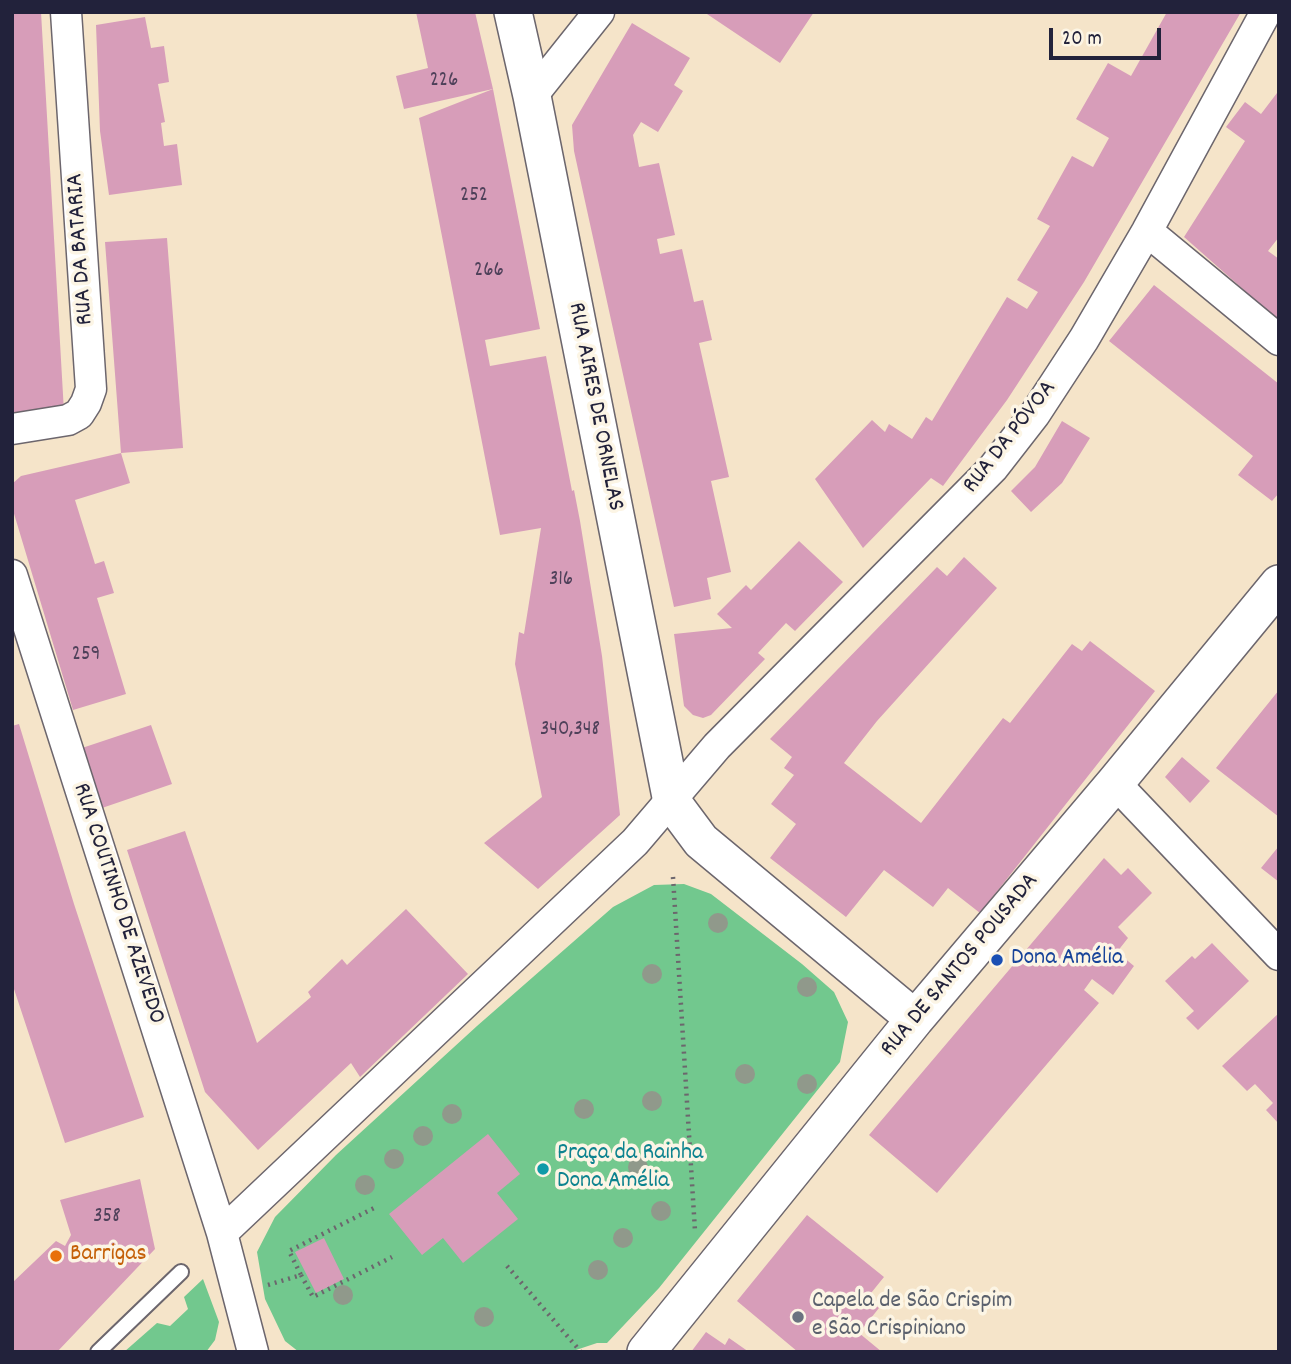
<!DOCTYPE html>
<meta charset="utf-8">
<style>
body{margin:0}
#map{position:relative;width:1291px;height:1364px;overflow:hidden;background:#f5e4c9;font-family:Dekko,sans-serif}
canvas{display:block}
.frame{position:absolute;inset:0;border:14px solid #22223b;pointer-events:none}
.scale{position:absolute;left:1049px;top:28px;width:112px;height:32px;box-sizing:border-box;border:4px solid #22223b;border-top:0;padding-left:9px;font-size:21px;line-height:24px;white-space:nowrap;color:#22223b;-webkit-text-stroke:5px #fcf5e5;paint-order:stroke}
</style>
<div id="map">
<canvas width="1291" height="1364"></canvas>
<div class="frame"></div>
<div class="scale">20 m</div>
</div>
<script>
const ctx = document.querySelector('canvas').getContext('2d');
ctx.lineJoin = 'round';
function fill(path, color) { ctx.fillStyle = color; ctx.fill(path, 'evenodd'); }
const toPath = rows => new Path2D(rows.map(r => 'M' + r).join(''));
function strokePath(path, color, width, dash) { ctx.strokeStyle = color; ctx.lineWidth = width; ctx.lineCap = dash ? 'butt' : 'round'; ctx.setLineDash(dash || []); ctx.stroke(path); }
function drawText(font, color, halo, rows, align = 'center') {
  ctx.font = font + ' Dekko,sans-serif'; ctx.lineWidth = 7; ctx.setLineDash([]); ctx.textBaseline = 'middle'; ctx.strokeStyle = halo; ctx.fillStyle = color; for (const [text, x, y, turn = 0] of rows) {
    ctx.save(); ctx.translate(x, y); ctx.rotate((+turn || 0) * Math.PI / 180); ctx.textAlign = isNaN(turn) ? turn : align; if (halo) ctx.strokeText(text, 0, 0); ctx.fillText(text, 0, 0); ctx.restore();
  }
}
fill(toPath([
 [684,884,711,894,802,964,834,992,848,1022,840,1062,659,1288,607,1343,597,1343,570,1352,299,1352,285,1341,265,1299,257,1252,275,1217,336,1155,477,1026,613,907,654,885],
 [203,1279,219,1322,215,1340,206,1352,124,1352,157,1323,170,1326,188,1309,184,1297]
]), '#72c88e');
fill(toPath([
 [12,12,41,12,64,412,12,415],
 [416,12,475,12,493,89,540,329,485,340,490,366,546,356,572,491,574,490,580,521,602,656,620,815,538,889,484,843,542,797,515,664,519,632,524,634,541,528,500,535,419,118,493,89,404,109,396,76,428,68],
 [704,12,814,12,780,63],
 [1167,12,1241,12,1084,282,1007,400,943,486,931,478,863,548,815,479,872,420,885,432,889,424,912,439,926,417,932,421,1007,297,1027,309,1038,292,1017,280,1050,226,1037,219,1072,156,1093,167,1109,138,1076,119,1108,63,1131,76],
 [145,17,151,48,164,46,169,82,158,84,165,122,161,123,164,146,177,144,182,185,109,195,100,131,96,25],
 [632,23,690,58,674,85,683,91,658,132,641,122,633,135,639,167,659,163,675,235,657,239,660,254,682,249,694,302,703,300,712,340,699,343,729,477,711,481,731,572,707,578,711,599,674,607,574,151,572,125],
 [1277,93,1279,95,1279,237,1268,251,1279,259,1279,321,1184,237,1245,141,1226,127,1245,102,1261,114],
 [167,238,183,448,121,453,105,242],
 [1154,285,1279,384,1279,493,1272,501,1238,475,1253,456,1109,341],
 [1062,421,1090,438,1062,483,1031,512,1011,491,1035,467],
 [121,453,130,483,75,500,95,564,104,561,114,593,97,598,126,694,73,710,12,507,12,484,21,476],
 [799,541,843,582,795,631,786,623,758,653,765,659,711,715,703,718,693,715,684,706,674,634,732,628,717,614,746,585,751,590],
 [964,557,997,588,877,721,844,763,921,823,1003,718,1010,723,1072,644,1082,651,1090,641,1155,691,980,913,948,888,933,907,884,870,846,917,770,858,796,824,771,804,794,775,784,768,792,757,770,739,937,567,947,576],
 [1279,690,1279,817,1216,768],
 [19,724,74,904,144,1117,65,1143,12,983,12,726],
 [151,725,172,784,102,808,82,748],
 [1182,757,1210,781,1190,803,1165,777],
 [185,831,257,1043,311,997,308,992,342,959,347,965,406,909,468,974,360,1077,351,1063,258,1150,205,1092,127,850],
 [1279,846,1279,882,1261,868],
 [1104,858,1121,875,1128,868,1152,893,1118,927,1128,938,1117,952,1134,966,1113,995,1092,979,1084,990,1099,1003,937,1193,869,1135],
 [1212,943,1249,981,1198,1030,1186,1018,1194,1011,1165,981,1192,956,1195,959],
 [1279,1013,1279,1124,1266,1110,1273,1103,1255,1084,1247,1091,1222,1066],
 [488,1134,520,1174,497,1193,518,1219,463,1263,443,1238,422,1255,389,1214],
 [140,1179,155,1249,57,1352,12,1351,12,1283,56,1241,65,1246,71,1235,60,1200],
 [807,1215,884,1277,867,1298,879,1308,859,1333,882,1352,798,1352,737,1301],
 [324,1238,344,1279,316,1293,295,1252],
 [706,1332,725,1345,729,1338,749,1352,691,1352]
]), '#d79db9');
const service = toPath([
 [98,1352,181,1272]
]);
const minor = toPath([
 [532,96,599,12],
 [1147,231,1279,340],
 [12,429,68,420,79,414,86,403,91,389,66,12],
 [12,575,222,1233,253,1352],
 [1115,783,1279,955],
 [222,1233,635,842,717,746,993,468,1035,414,1084,339,1147,231,1266,12]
]);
const tertiary = toPath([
 [513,12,532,96,672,802,701,841,915,1019],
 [646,1352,915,1019,1115,783,1279,584]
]);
strokePath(service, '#6c666d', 18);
strokePath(minor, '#6c666d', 33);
strokePath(tertiary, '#6c666d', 40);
strokePath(toPath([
 [673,877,695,1231],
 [507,1266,581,1352],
 [301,1275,313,1297,392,1257],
 [268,1285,301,1275,289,1251,376,1207]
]), '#6c666d', 4.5, [2, 5]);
strokePath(service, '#fff', 14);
strokePath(minor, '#fff', 30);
strokePath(tertiary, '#fff', 37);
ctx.fillStyle = '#90998b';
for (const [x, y] of [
 [718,923],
 [652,974],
 [807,987],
 [745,1074],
 [807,1084],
 [652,1101],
 [584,1109],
 [452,1114],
 [423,1136],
 [394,1159],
 [638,1167],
 [365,1185],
 [661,1211],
 [623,1238],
 [598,1270],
 [343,1295],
 [484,1317]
]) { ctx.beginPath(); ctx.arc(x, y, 10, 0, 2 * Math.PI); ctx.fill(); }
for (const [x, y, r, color] of [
 [997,960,7,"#1a4fb4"],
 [543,1169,7,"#0f9aa8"],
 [56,1256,7,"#e8710a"],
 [798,1317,7,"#6b7280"]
]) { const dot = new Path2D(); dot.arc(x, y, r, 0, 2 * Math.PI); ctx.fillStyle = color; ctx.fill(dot); strokePath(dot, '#fcf5e5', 2.5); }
drawText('21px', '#4f415a', null, [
 ["226",444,82],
 ["252",474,197],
 ["266",489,272],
 ["316",561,581],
 ["259",86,656],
 ["340,348",570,731],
 ["358",107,1218]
]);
drawText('24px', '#22223b', '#fcf5e5', [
 ["RUA DA BATARIA",82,249,-94],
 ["RUA AIRES DE ORNELAS",594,407,79],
 ["RUA DA PÓVOA",1011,438,-52],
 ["RUA COUTINHO DE AZEVEDO",117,904,72],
 ["RUA DE SANTOS POUSADA",961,966,-50]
]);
drawText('24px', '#164399', '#fcf5e5', [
 ["Dona Amélia",1011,960]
], 'left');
drawText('24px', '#0d838f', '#fcf5e5', [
 ["Praça da Rainha",557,1155],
 ["Dona Amélia",557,1183]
], 'left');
drawText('24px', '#c56008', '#fcf5e5', [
 ["Barrigas",70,1256]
], 'left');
drawText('24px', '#5b616d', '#fcf5e5', [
 ["Capela de São Crispim",812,1303],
 ["e São Crispiniano",812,1331]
], 'left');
</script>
